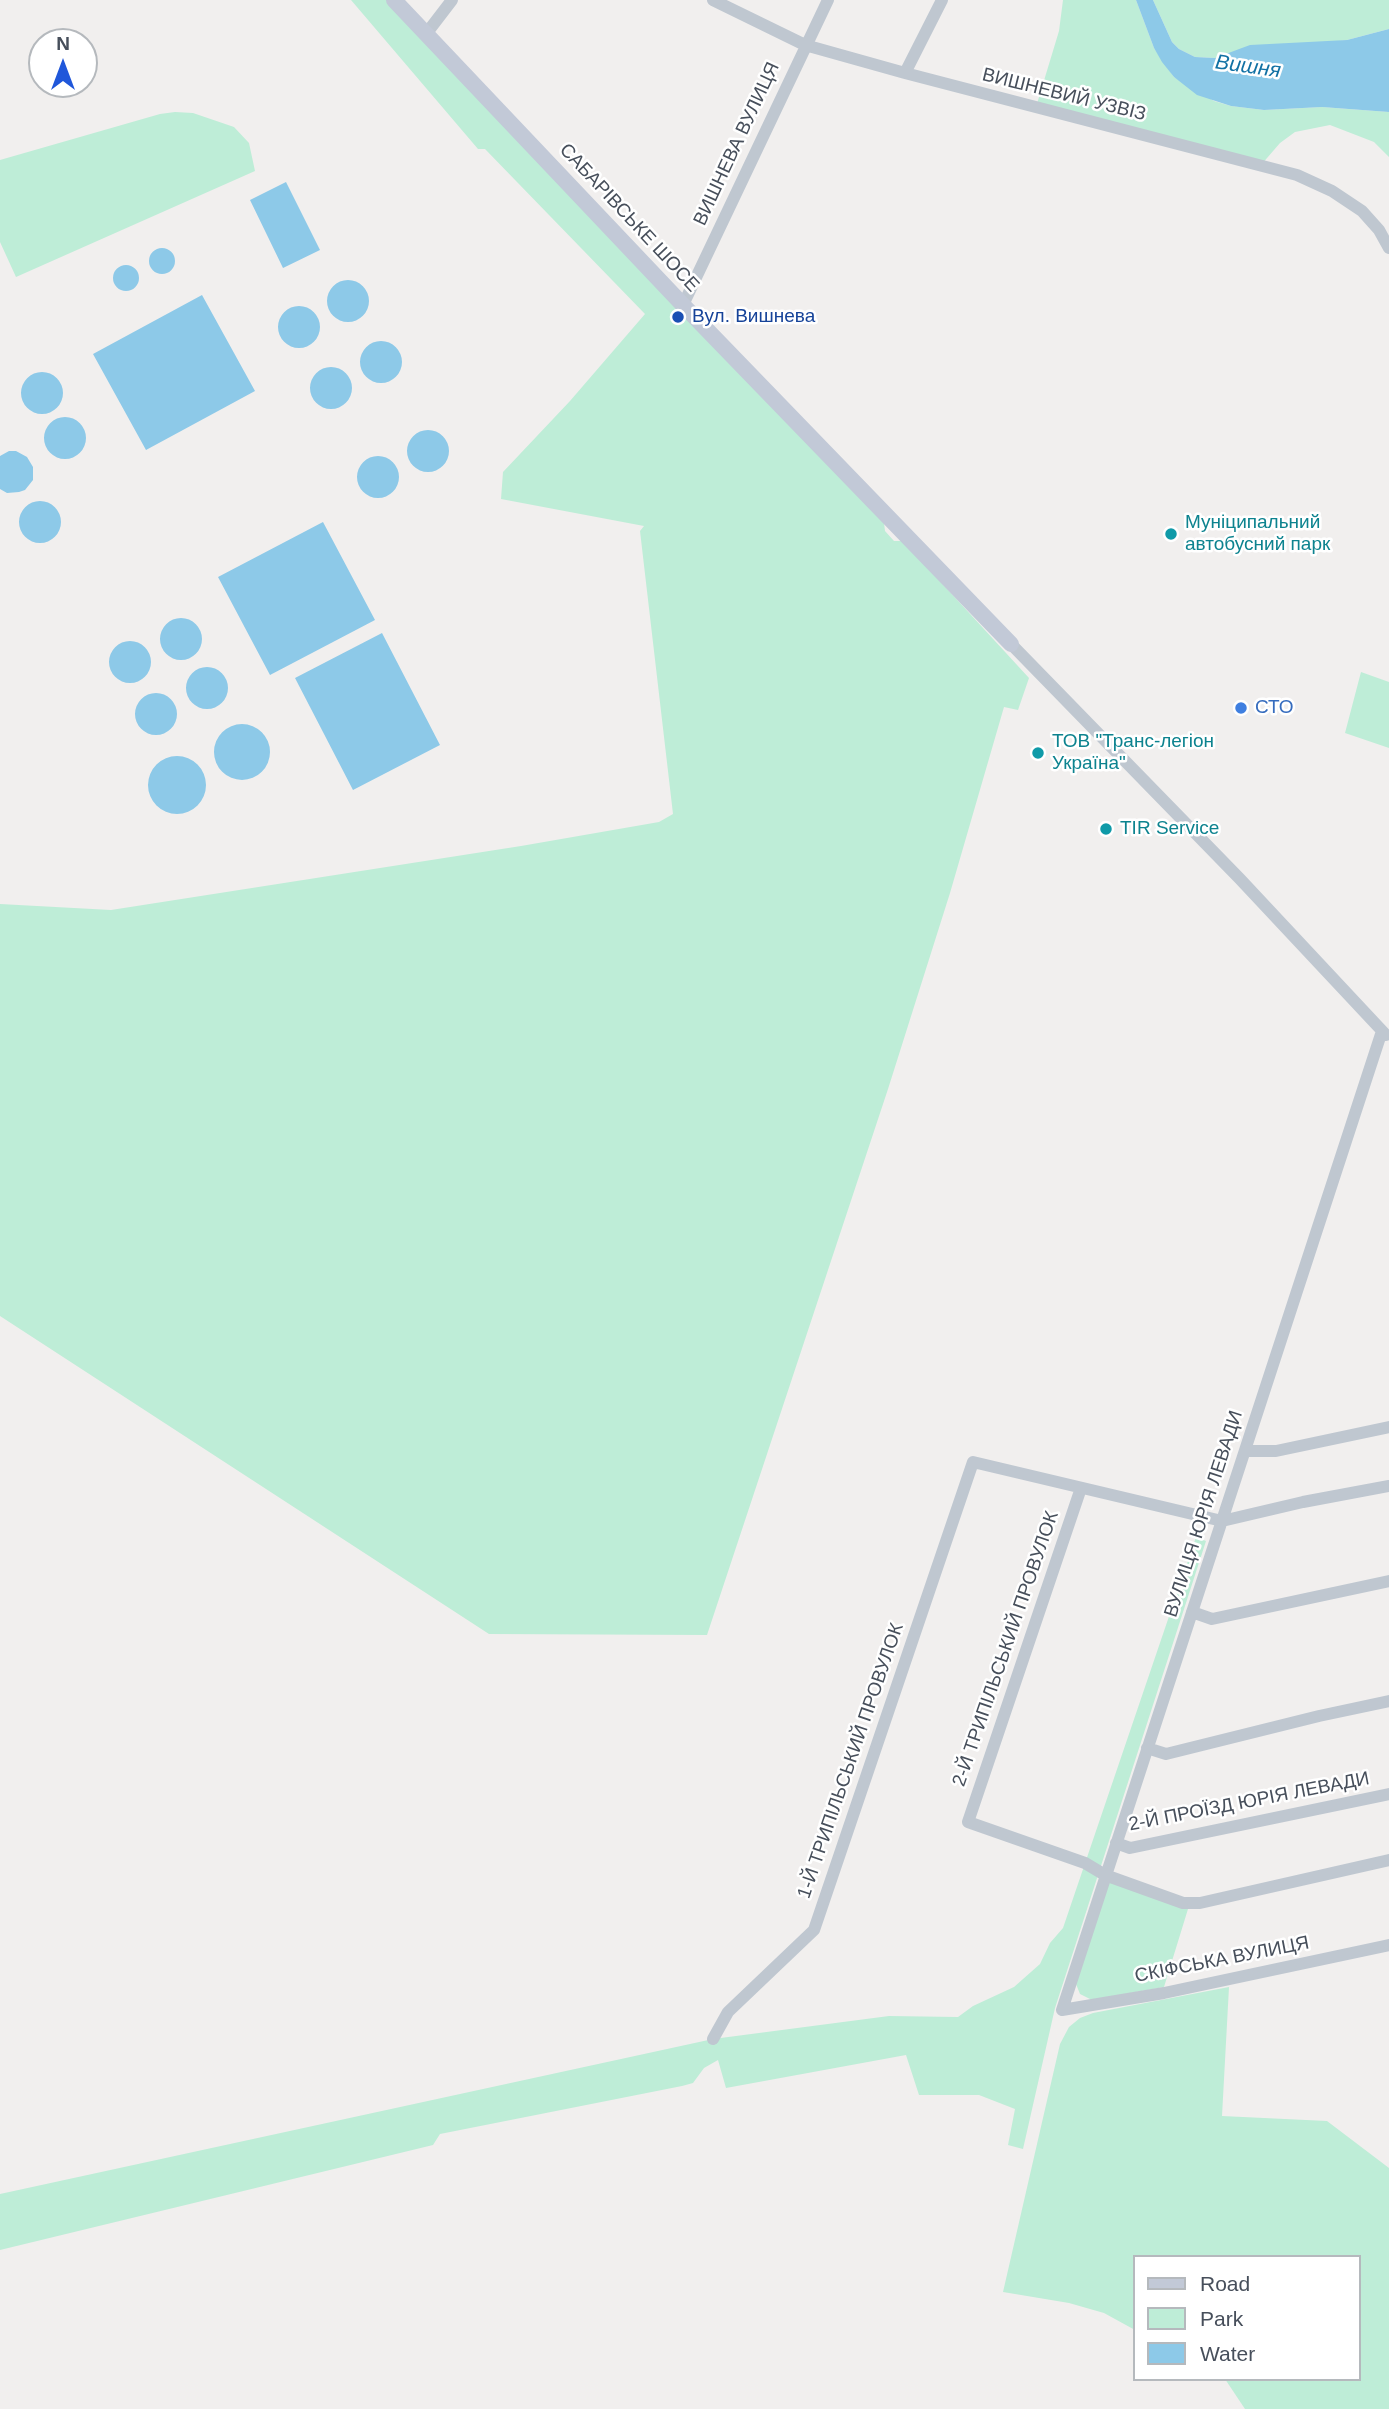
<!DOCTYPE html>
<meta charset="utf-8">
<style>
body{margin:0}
#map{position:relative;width:1389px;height:2409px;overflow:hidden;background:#f1efee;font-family:Arial,sans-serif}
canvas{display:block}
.legend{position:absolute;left:1133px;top:2255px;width:228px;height:126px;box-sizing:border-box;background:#fff;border:2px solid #b5b9bd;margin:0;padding:9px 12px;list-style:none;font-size:21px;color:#474f5b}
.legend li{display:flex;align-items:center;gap:14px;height:35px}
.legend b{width:35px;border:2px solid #b5b9bd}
.north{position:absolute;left:28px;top:28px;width:70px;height:70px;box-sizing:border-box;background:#fff;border:2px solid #b5b9bd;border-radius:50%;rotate:0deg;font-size:19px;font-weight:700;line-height:28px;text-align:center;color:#474f5b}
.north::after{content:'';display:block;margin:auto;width:24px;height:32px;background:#2057da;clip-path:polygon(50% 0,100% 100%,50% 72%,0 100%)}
</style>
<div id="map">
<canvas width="1389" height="2409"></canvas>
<ul class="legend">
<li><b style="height:9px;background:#c2c9d7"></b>Road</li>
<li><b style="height:19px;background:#beedd7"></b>Park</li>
<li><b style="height:19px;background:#8dc9e8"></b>Water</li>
</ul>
<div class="north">N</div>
</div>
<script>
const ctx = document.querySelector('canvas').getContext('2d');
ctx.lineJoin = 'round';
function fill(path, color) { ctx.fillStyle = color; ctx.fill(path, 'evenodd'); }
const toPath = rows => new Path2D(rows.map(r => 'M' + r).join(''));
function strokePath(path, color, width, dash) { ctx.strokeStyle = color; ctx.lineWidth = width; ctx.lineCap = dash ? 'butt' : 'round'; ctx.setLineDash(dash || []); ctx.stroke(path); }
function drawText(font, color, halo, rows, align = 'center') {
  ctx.font = font + ' Arial,sans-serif'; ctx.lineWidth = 5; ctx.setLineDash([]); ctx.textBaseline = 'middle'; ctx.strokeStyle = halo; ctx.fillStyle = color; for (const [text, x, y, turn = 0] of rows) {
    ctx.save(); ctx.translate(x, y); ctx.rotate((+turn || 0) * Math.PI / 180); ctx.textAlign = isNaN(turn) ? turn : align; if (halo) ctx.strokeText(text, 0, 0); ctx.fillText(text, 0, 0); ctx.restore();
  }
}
fill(toPath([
 [351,0,394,0,884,523,885,531,894,541,903,541,1029,678,1018,710,1004,707,950,893,888,1089,707,1635,489,1634,0,1316,0,904,111,910,521,846,659,822,673,814,640,531,644,526,501,499,503,472,570,401,645,314,485,149,478,149],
 [1063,0,1136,0,1154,48,1174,77,1214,101,1231,106,1264,110,1322,107,1389,112,1389,157,1374,142,1330,125,1295,132,1280,143,1261,165,1036,107,1059,31],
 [1153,0,1389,0,1389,29,1347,40,1215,58,1195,57,1179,49,1172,42],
 [175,112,193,113,234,127,249,143,255,171,16,277,0,242,0,160,160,114],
 [1361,672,1389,682,1389,748,1345,733],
 [1196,1537,1206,1541,1055,2008,1023,2149,1008,2145,1015,2109,979,2095,919,2095,906,2055,726,2088,718,2060,704,2068,693,2083,682,2086,440,2134,433,2145,0,2250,0,2194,713,2039,889,2016,958,2017,973,2006,1014,1987,1040,1964,1050,1943,1063,1928],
 [1108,1881,1188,1909,1164,1987,1092,2000,1080,1994,1076,1984],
 [1229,1987,1222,2116,1327,2121,1389,2168,1389,2409,1245,2409,1225,2379,1359,2379,1359,2257,1135,2257,1135,2330,1104,2313,1069,2303,1003,2292,1060,2044,1069,2027,1080,2018,1093,2013]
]), '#beedd7');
fill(toPath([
 [1136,0,1153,0,1172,42,1179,49,1195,57,1215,58,1250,45,1347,40,1389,29,1389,112,1322,107,1264,110,1231,106,1197,95,1174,77,1162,62,1154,48],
 [286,182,320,250,283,268,250,200],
 '149 261a13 13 0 1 1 26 0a13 13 0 1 1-26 0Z',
 '113 278a13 13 0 1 1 26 0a13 13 0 1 1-26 0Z',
 '327 301a21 21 0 1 1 42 0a21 21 0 1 1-42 0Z',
 [202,295,255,391,146,450,93,354],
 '278 327a21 21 0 1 1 42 0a21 21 0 1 1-42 0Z',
 '360 362a21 21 0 1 1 42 0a21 21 0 1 1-42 0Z',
 '310 388a21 21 0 1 1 42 0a21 21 0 1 1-42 0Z',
 '21 393a21 21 0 1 1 42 0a21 21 0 1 1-42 0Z',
 '44 438a21 21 0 1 1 42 0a21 21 0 1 1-42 0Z',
 '407 451a21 21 0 1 1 42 0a21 21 0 1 1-42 0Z',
 [9,451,16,451,27,457,33,467,33,480,25,490,19,492,7,493,0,489,0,456],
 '357 477a21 21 0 1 1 42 0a21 21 0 1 1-42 0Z',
 '19 522a21 21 0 1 1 42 0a21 21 0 1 1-42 0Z',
 [323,522,375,620,270,675,218,577],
 '160 639a21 21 0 1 1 42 0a21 21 0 1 1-42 0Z',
 [382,633,440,745,353,790,295,678],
 '109 662a21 21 0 1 1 42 0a21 21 0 1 1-42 0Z',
 '186 688a21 21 0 1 1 42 0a21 21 0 1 1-42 0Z',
 '135 714a21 21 0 1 1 42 0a21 21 0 1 1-42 0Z',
 '214 752a28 28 0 1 1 56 0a28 28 0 1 1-56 0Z',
 '148 785a29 29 0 1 1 58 0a29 29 0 1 1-58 0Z'
]), '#8dc9e8');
strokePath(toPath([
 [713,0,805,45,905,73,1297,175,1332,191,1362,211,1379,230,1389,248],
 [426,34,452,0],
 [905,73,942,0],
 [683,305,828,0],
 [1011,644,1240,879,1386,1035],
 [1382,1031,1062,2010,1164,1993,1389,1945],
 [1245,1451,1276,1451,1389,1427],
 [1081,1488,968,1822,1085,1863,1105,1875,1183,1903,1200,1903,1389,1860],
 [1192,1612,1212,1619,1389,1581],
 [1147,1748,1166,1754,1319,1716,1389,1701],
 [1116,1843,1130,1848,1389,1794],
 [713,2039,728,2012,814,1930,973,1462,1222,1521,1303,1502,1389,1486]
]), '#bfc7d0', 12);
strokePath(toPath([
 [394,0,683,305,1011,644]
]), '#c2c9d7', 16);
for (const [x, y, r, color] of [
 [678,317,7,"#1a4fb4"],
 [1171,534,7,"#0f9aa8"],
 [1241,708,7,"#3f7fe0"],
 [1038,753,7,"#0f9aa8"],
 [1106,829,7,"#0f9aa8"]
]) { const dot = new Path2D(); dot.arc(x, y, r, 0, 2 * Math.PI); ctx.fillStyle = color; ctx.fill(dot); strokePath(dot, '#fff', 2.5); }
drawText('19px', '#474f5b', '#fff', [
 ["ВИШНЕВИЙ УЗВІЗ",1064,95,14],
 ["ВИШНЕВА ВУЛИЦЯ",737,144,-65],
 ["САБАРІВСЬКЕ ШОСЕ",629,218,47],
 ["ВУЛИЦЯ ЮРІЯ ЛЕВАДИ",1204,1514,-72],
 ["2-Й ТРИПІЛЬСЬКИЙ ПРОВУЛОК",1006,1649,-71],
 ["1-Й ТРИПІЛЬСЬКИЙ ПРОВУЛОК",851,1761,-71],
 ["2-Й ПРОЇЗД ЮРІЯ ЛЕВАДИ",1249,1802,-11],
 ["СКІФСЬКА ВУЛИЦЯ",1222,1960,-11]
]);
drawText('19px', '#164399', '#fff', [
 ["Вул. Вишнева",692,317]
], 'left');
drawText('19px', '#0d838f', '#fff', [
 ["Муніципальний",1185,523],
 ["автобусний парк",1185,545],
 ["ТОВ \"Транс-легіон",1052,742],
 ["Україна\"",1052,764],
 ["TIR Service",1120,829]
], 'left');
drawText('19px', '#366cbe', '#fff', [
 ["СТО",1255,708]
], 'left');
drawText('italic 21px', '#1271a4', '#fff', [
 ["Вишня",1248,67,8]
]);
</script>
